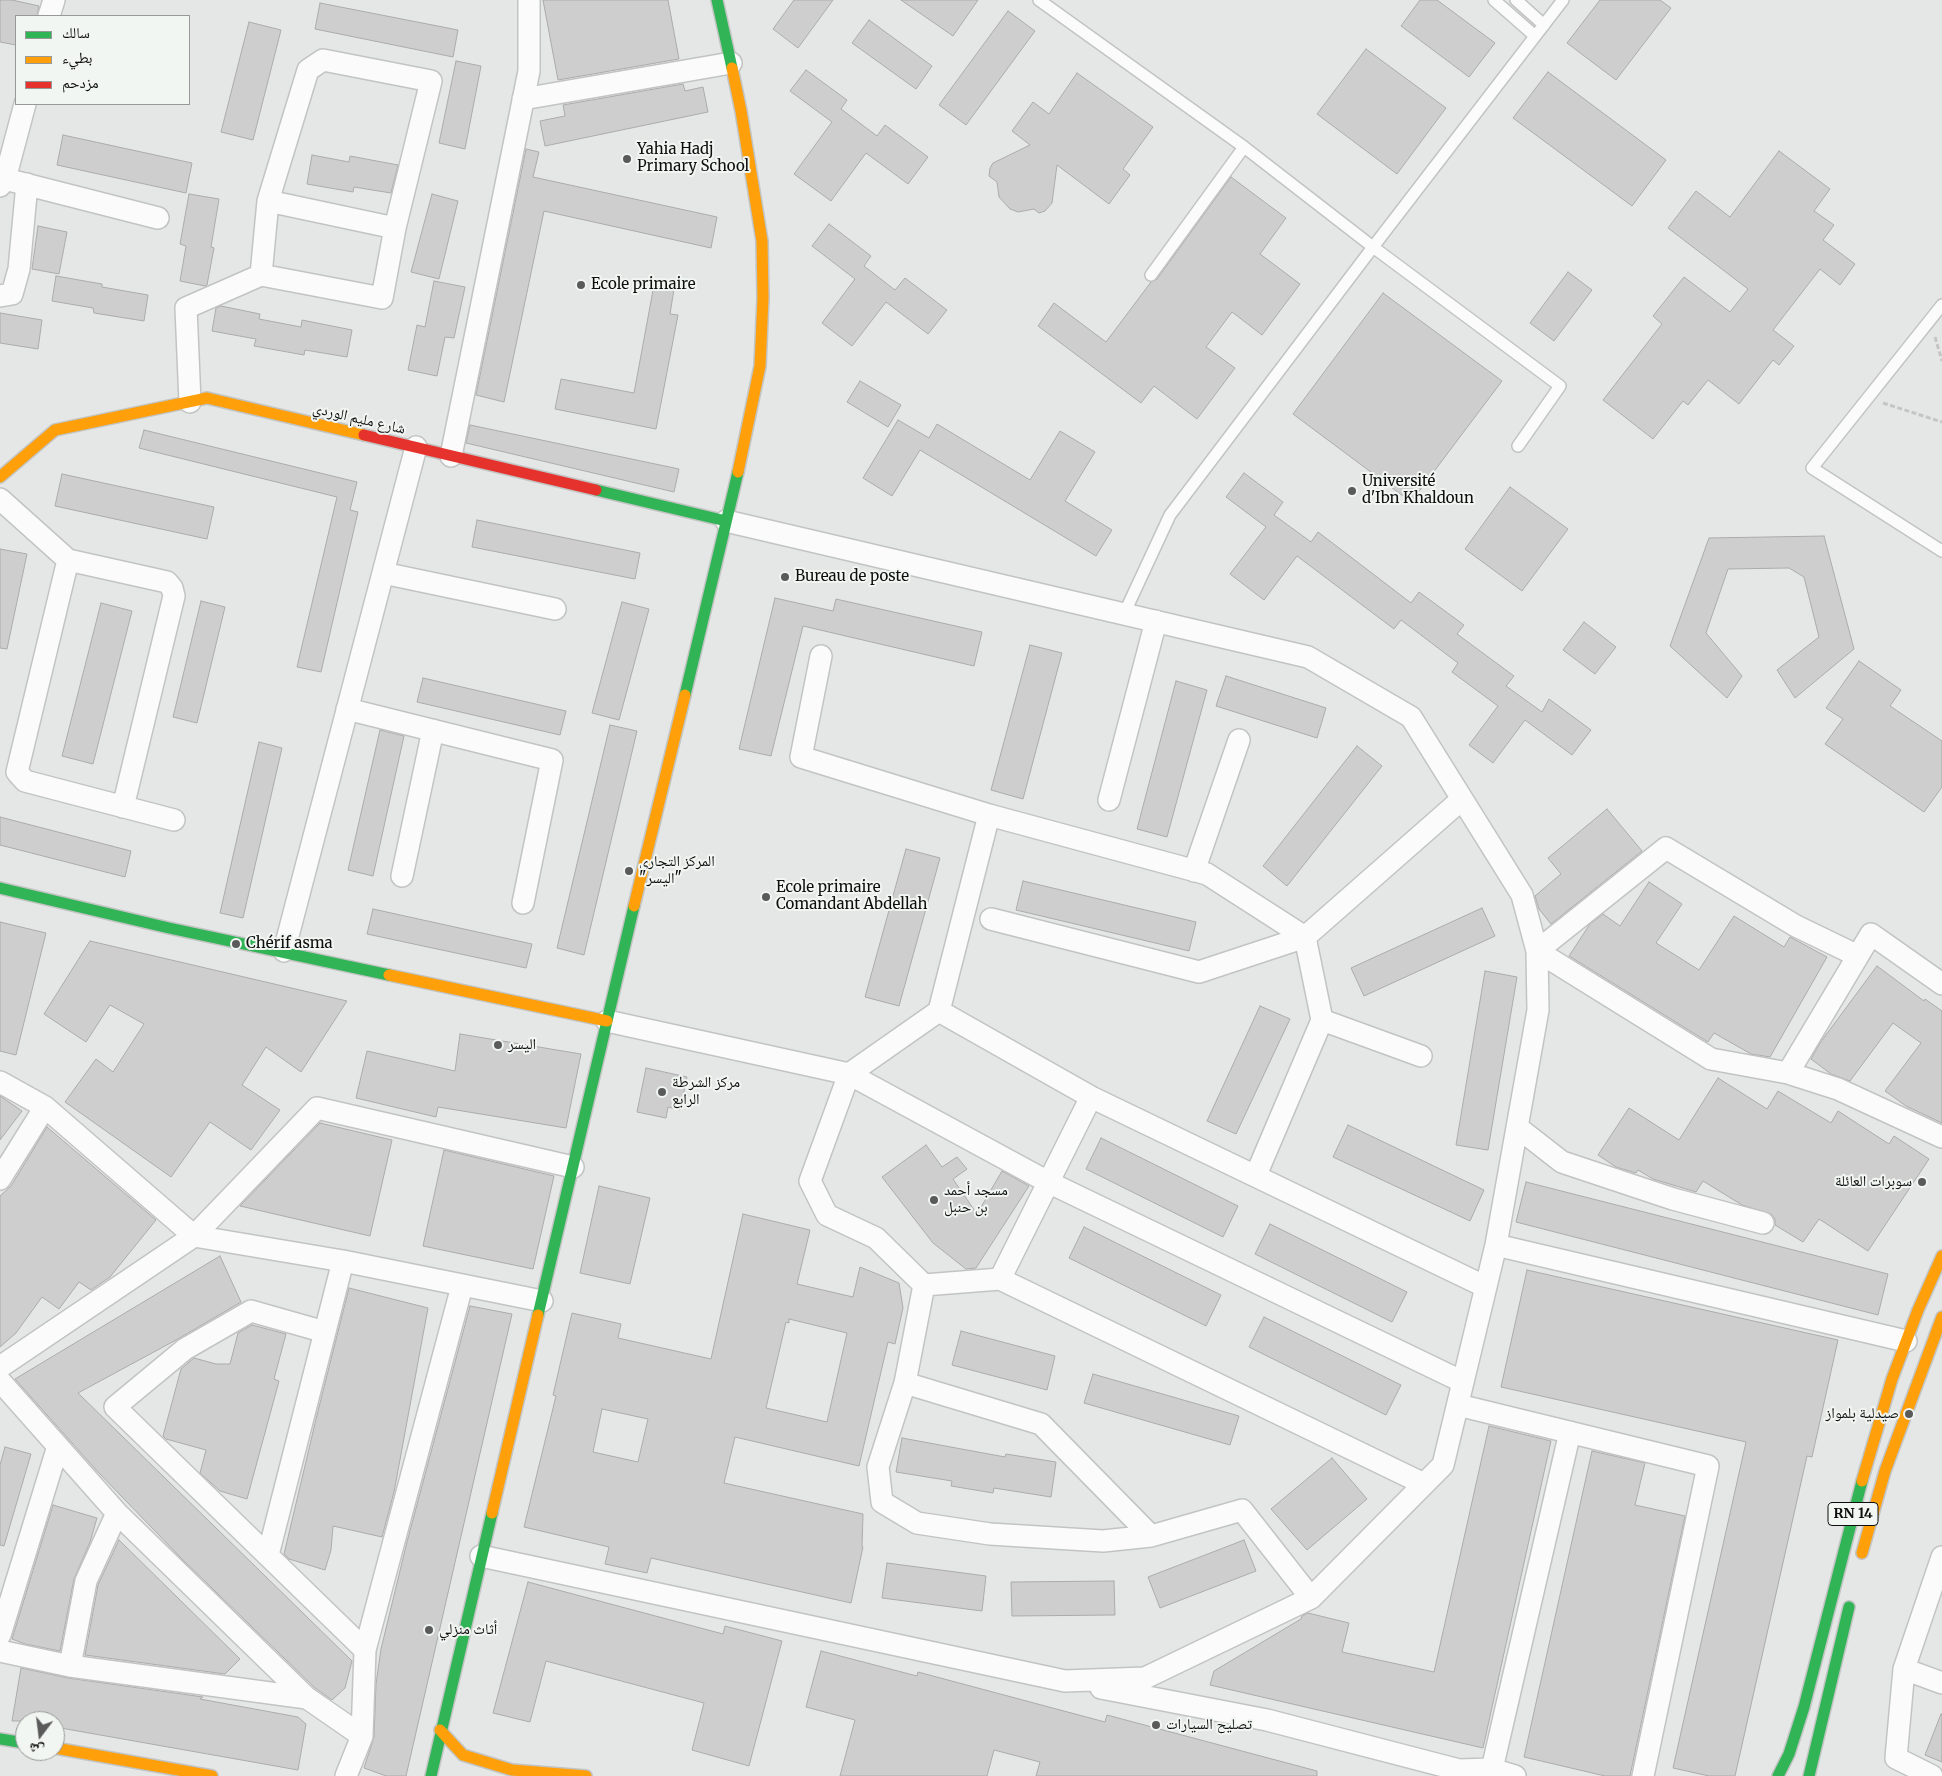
<!DOCTYPE html>
<meta charset="utf-8">
<style>
body{margin:0}
#map{position:relative;width:1942px;height:1776px;overflow:hidden;background:#e5e7e6;font-family:Merriweather,"Noto Naskh Arabic",serif}
canvas{display:block}
.legend{position:absolute;left:15px;top:15px;width:175px;height:90px;box-sizing:border-box;background:#f1f6f3;border:1px solid #969997;margin:0;padding:6px 9px;list-style:none;font-size:15px;color:#0d0e0d}
.legend li{display:flex;align-items:center;gap:10px;height:25px}
.legend b{width:25px;border:1px solid #969997}
.north{position:absolute;left:15px;top:1711px;width:50px;height:50px;box-sizing:border-box;background:#f1f6f3;border:1px solid #969997;border-radius:50%;rotate:195deg;font-size:14px;font-weight:700;line-height:20px;text-align:center;color:#0d0e0d}
.north::after{content:'';display:block;margin:auto;width:18px;height:22px;background:#595a59;clip-path:polygon(50% 0,100% 100%,50% 72%,0 100%)}
</style>
<div id="map">
<canvas width="1942" height="1776"></canvas>
<ul class="legend">
<li><b style="height:6px;background:#30b455"></b>سالك</li>
<li><b style="height:6px;background:#ff9f0a"></b>بطيء</li>
<li><b style="height:6px;background:#e5322d"></b>مزدحم</li>
</ul>
<div class="north">ش</div>
</div>
<script>
const ctx = document.querySelector('canvas').getContext('2d');
ctx.lineJoin = 'round';
function fill(path, color) { ctx.fillStyle = color; ctx.fill(path, 'evenodd'); }
const toPath = rows => new Path2D(rows.map(r => 'M' + r).join(''));
function strokePath(path, color, width, dash) { ctx.strokeStyle = color; ctx.lineWidth = width; ctx.lineCap = dash ? 'butt' : 'round'; ctx.setLineDash(dash || []); ctx.stroke(path); }
function drawText(font, color, halo, rows, align = 'center') {
  ctx.font = font + ' Merriweather,"Noto Naskh Arabic",serif'; ctx.lineWidth = 4; ctx.setLineDash([]); ctx.textBaseline = 'middle'; ctx.strokeStyle = halo; ctx.fillStyle = color; for (const [text, x, y, turn = 0] of rows) {
    ctx.save(); ctx.translate(x, y); ctx.rotate((+turn || 0) * Math.PI / 180); ctx.textAlign = isNaN(turn) ? turn : align; if (halo) ctx.strokeText(text, 0, 0); ctx.fillText(text, 0, 0); ctx.restore();
  }
}
const building = toPath([
 [0,0,12,0,39,6,37,16,16,16,16,45,0,42,0,0],
 [543,0,668,0,679,59,558,80,543,0],
 [794,0,833,0,798,48,773,29,794,0],
 [901,0,978,0,953,36,901,0],
 [1420,0,1437,0,1495,43,1469,77,1401,26,1420,0],
 [1600,0,1660,0,1671,8,1616,80,1567,43,1600,0],
 [320,3,458,30,453,57,315,29,320,3],
 [1008,11,1035,31,966,125,939,105,1008,11],
 [869,20,932,66,916,89,852,43,869,20],
 [249,22,281,30,253,140,221,132,249,22],
 [1366,49,1446,108,1397,174,1317,114,1366,49],
 [456,61,481,66,465,149,439,143,456,61],
 [806,70,847,100,841,109,877,136,885,125,928,157,908,184,866,153,831,201,794,174,832,122,790,91,806,70],
 [1548,72,1666,160,1632,206,1513,118,1548,72],
 [1077,73,1153,127,1123,169,1130,175,1109,204,1057,165,1052,203,1045,211,1039,213,1034,209,1018,212,1010,209,999,197,997,182,989,176,990,168,993,163,1030,145,1012,131,1033,102,1049,114,1077,73],
 [683,84,685,91,703,87,708,112,545,146,540,121,565,116,563,105,683,84],
 [63,135,192,163,186,193,57,165,63,135],
 [526,149,539,152,533,177,717,217,711,248,544,211,504,402,476,395,526,149],
 [1779,151,1830,189,1814,211,1834,225,1823,240,1855,264,1840,285,1820,269,1773,330,1794,346,1779,365,1773,360,1739,404,1708,380,1688,405,1683,401,1653,439,1603,400,1662,324,1653,316,1684,277,1730,312,1748,289,1668,228,1696,191,1730,217,1779,151],
 [312,155,349,162,350,156,398,165,391,193,354,187,353,192,307,184,312,155],
 [1231,177,1286,218,1260,254,1300,284,1262,335,1232,312,1206,347,1235,368,1197,419,1154,386,1141,403,1038,326,1054,303,1106,342,1151,282,1157,279,1231,177],
 [189,194,219,199,211,247,214,248,207,285,205,286,180,281,186,246,180,244,189,194],
 [432,194,458,201,439,279,411,272,432,194],
 [829,224,871,256,864,266,895,290,905,278,947,310,928,334,886,302,852,346,822,323,855,279,812,246,829,224],
 [38,226,67,232,59,274,32,269,38,226],
 [1568,272,1592,290,1554,341,1530,323,1568,272],
 [56,276,102,284,102,287,148,295,144,321,94,313,93,308,52,301,56,276],
 [434,281,465,287,454,338,445,337,437,376,408,370,417,325,425,327,434,281],
 [654,285,674,289,670,314,678,315,656,429,555,409,561,379,634,393,654,285],
 [1383,293,1502,381,1411,502,1293,414,1383,293],
 [221,306,260,314,259,319,301,327,302,320,352,330,347,357,305,350,304,355,254,346,256,339,212,331,216,308,221,306],
 [0,313,42,320,38,349,0,343,0,313],
 [860,381,901,405,888,427,847,402,860,381],
 [898,420,929,438,937,424,1030,480,1060,431,1095,452,1065,501,1112,530,1096,556,920,450,892,496,863,478,898,420],
 [470,425,679,469,674,492,466,443,470,425],
 [144,430,357,482,350,510,358,512,321,672,297,667,337,497,139,448,144,430],
 [1244,473,1283,502,1274,515,1311,542,1318,532,1411,603,1419,592,1464,625,1457,634,1514,676,1506,686,1542,712,1549,699,1591,730,1572,755,1525,720,1493,763,1469,745,1498,706,1452,672,1458,663,1401,620,1394,629,1297,556,1264,600,1230,574,1266,527,1226,497,1244,473],
 [62,474,214,507,207,539,55,506,62,474],
 [1510,487,1568,529,1522,591,1465,549,1510,487],
 [477,520,640,553,635,579,472,547,477,520],
 [1824,536,1854,649,1795,698,1777,670,1819,637,1804,577,1789,568,1728,569,1706,633,1742,676,1727,698,1670,646,1709,538,1824,536],
 [0,549,27,554,7,649,0,648,0,549],
 [775,598,833,611,836,599,982,632,974,666,803,626,771,756,739,749,775,598],
 [201,601,225,607,197,723,173,717,201,601],
 [622,602,649,609,619,720,592,713,622,602],
 [101,603,132,611,93,764,62,756,101,603],
 [1584,622,1616,647,1595,674,1563,650,1584,622],
 [1030,645,1062,653,1023,799,991,790,1030,645],
 [1859,661,1901,690,1890,706,1942,741,1942,787,1924,812,1825,744,1843,719,1826,708,1859,661],
 [1226,676,1326,708,1317,738,1216,706,1226,676],
 [423,678,566,711,560,735,417,702,423,678],
 [1176,681,1207,690,1167,837,1137,829,1176,681],
 [610,725,637,731,584,955,557,948,610,725],
 [380,730,404,736,373,876,348,870,380,730],
 [259,742,282,748,243,918,220,913,259,742],
 [1357,746,1382,766,1287,886,1263,866,1357,746],
 [1607,809,1642,851,1551,924,1539,909,1535,896,1561,874,1548,858,1607,809],
 [0,817,131,851,125,877,0,845,0,817],
 [906,849,940,858,899,1006,865,997,906,849],
 [1023,881,1196,922,1189,951,1016,910,1023,881],
 [1649,882,1682,904,1656,943,1699,970,1734,916,1784,947,1790,937,1827,957,1770,1057,1751,1054,1714,1033,1708,1042,1569,956,1590,924,1603,914,1620,926,1649,882],
 [1482,908,1495,936,1364,996,1351,968,1482,908],
 [373,909,532,944,526,968,367,934,373,909],
 [0,922,46,933,16,1055,0,1051,0,922],
 [90,941,347,1001,301,1072,266,1047,242,1085,280,1110,251,1150,210,1122,171,1177,65,1102,96,1059,113,1072,144,1024,110,1005,86,1042,44,1014,90,941],
 [1877,966,1924,1001,1925,999,1942,1011,1942,1123,1906,1106,1885,1091,1921,1043,1893,1023,1850,1081,1831,1074,1811,1059,1820,1043,1877,966],
 [1485,971,1517,977,1488,1150,1456,1145,1485,971],
 [1260,1006,1290,1019,1236,1134,1207,1121,1260,1006],
 [460,1034,581,1054,566,1128,438,1107,436,1117,356,1098,367,1051,455,1071,460,1034],
 [646,1068,687,1077,680,1110,668,1107,666,1118,637,1112,646,1068],
 [1718,1078,1767,1109,1778,1091,1831,1123,1838,1111,1889,1144,1894,1136,1929,1159,1868,1251,1819,1219,1803,1242,1775,1225,1775,1219,1771,1214,1742,1205,1703,1181,1696,1192,1653,1179,1638,1170,1636,1173,1616,1167,1598,1155,1629,1108,1679,1140,1718,1078],
 [0,1096,22,1111,0,1140,0,1096],
 [320,1123,392,1140,370,1236,240,1206,320,1123],
 [1348,1125,1484,1190,1470,1221,1333,1157,1348,1125],
 [47,1127,156,1220,110,1277,91,1290,79,1282,59,1309,42,1297,16,1333,0,1347,0,1196,11,1186,47,1127],
 [1101,1138,1238,1206,1223,1237,1086,1169,1101,1138],
 [926,1145,942,1167,957,1157,967,1169,953,1179,977,1214,1002,1171,1029,1186,976,1268,966,1269,933,1243,882,1177,926,1145],
 [444,1150,554,1176,533,1269,423,1246,444,1150],
 [1526,1182,1888,1274,1878,1315,1516,1222,1526,1182],
 [599,1186,650,1198,630,1284,580,1273,599,1186],
 [743,1214,810,1230,797,1284,853,1297,860,1267,899,1283,903,1308,895,1344,888,1342,859,1466,735,1437,724,1483,863,1514,862,1547,863,1547,851,1603,651,1558,647,1573,605,1564,609,1547,524,1527,556,1396,553,1395,572,1313,621,1324,618,1338,711,1359,743,1214],
 [789,1319,847,1333,827,1422,766,1408,786,1322,789,1323,789,1319],
 [602,1409,648,1419,638,1462,593,1452,602,1409],
 [1270,1224,1407,1292,1392,1322,1255,1254,1270,1224],
 [1084,1227,1221,1295,1206,1326,1069,1258,1084,1227],
 [220,1256,241,1302,176,1340,78,1393,352,1661,345,1688,332,1700,315,1688,182,1559,97,1471,15,1379,220,1256],
 [1527,1270,1838,1340,1812,1457,1807,1456,1735,1776,1709,1776,1673,1768,1746,1442,1501,1387,1527,1270],
 [349,1288,428,1308,394,1492,382,1537,333,1526,331,1550,325,1570,289,1559,284,1554,317,1415,349,1288],
 [470,1306,512,1314,406,1776,386,1776,364,1768,374,1737,376,1684,381,1649,407,1542,470,1306],
 [1264,1317,1401,1385,1386,1415,1249,1347,1264,1317],
 [252,1325,286,1334,274,1379,279,1381,247,1499,220,1491,200,1473,206,1450,166,1439,163,1436,181,1369,194,1358,216,1364,230,1364,238,1333,252,1325],
 [961,1331,1055,1356,1047,1390,952,1365,961,1331],
 [1093,1374,1239,1416,1230,1445,1084,1403,1093,1374],
 [1489,1426,1551,1441,1483,1748,1210,1685,1214,1671,1301,1619,1302,1616,1308,1613,1349,1623,1342,1652,1434,1672,1489,1426],
 [902,1438,1005,1457,1006,1454,1056,1462,1051,1497,994,1488,993,1493,951,1486,952,1481,896,1472,902,1438],
 [5,1447,31,1454,4,1546,0,1545,0,1465,5,1447],
 [1592,1451,1645,1463,1635,1505,1685,1516,1630,1776,1605,1776,1524,1757,1592,1451],
 [1332,1458,1367,1499,1307,1550,1271,1509,1332,1458],
 [53,1505,97,1518,90,1542,74,1579,60,1651,25,1644,12,1639,53,1505],
 [119,1540,240,1659,225,1674,85,1655,98,1585,119,1540],
 [1244,1540,1256,1571,1160,1608,1148,1577,1244,1540],
 [887,1563,986,1576,982,1611,882,1598,887,1563],
 [1114,1581,1115,1615,1012,1616,1011,1582,1114,1581],
 [528,1582,723,1634,725,1626,782,1641,749,1766,692,1750,704,1703,546,1661,530,1722,493,1713,528,1582],
 [821,1651,917,1676,918,1672,1105,1722,1107,1715,1317,1771,1317,1776,1036,1776,1040,1762,994,1750,987,1776,840,1776,855,1720,806,1707,821,1651],
 [21,1668,68,1678,203,1697,200,1699,298,1717,306,1724,298,1770,55,1727,55,1721,12,1721,21,1668],
 [1941,1714,1942,1714,1942,1762,1925,1755,1941,1714]
]);
fill(building, '#cecece');
strokePath(building, '#ababab', 1);
const lane = toPath([
 [1039,0,1244,147,1373,247,1170,515,1124,614],
 [1494,0,1535,36],
 [1516,0,1544,25],
 [1151,275,1244,147],
 [1942,305,1812,468,1942,551],
 [1518,446,1560,386,1373,247,1563,0]
]);
const street = toPath([
 [49,16,54,0],
 [523,99,731,63],
 [5,179,158,218],
 [0,186,5,179,25,104],
 [268,201,395,228],
 [0,296,12,294,19,269,27,184],
 [190,402,186,308,261,275,268,201,308,70,323,60,431,81,395,228,382,298,261,275],
 [451,456,529,71,529,0],
 [0,499,68,560,167,582,172,588,174,596,123,807],
 [68,560,17,772,25,781,174,820],
 [383,573,555,609],
 [821,656,801,757,989,815,1207,874,1305,937,1322,1020,1256,1175],
 [347,709,552,760,523,903],
 [1109,800,1156,621],
 [989,815,939,1011,849,1074,810,1181,827,1215,876,1238,924,1285,1000,1279,1091,1097],
 [1194,871,1239,740],
 [402,876,433,730],
 [991,919,1199,972,1305,937,1461,800],
 [284,951,416,447],
 [1858,956,1796,926,1666,848,1537,951,1711,1059,1788,1073,1838,1089,1942,1137],
 [939,1011,1091,1097,1486,1287],
 [1322,1020,1421,1056],
 [607,1021,849,1074,1048,1182,1463,1382],
 [1788,1073,1871,934,1942,984],
 [0,1082,45,1107,194,1236,317,1108,573,1167],
 [1517,1127,1562,1162,1673,1199,1763,1223],
 [0,1179,45,1107],
 [1496,1245,1906,1341],
 [1000,1279,1424,1484],
 [924,1285,905,1383,878,1467,882,1502,917,1523,990,1534,1103,1541,1151,1536,1242,1510,1311,1598],
 [325,1332,251,1311,185,1349,115,1407,365,1650,362,1736,346,1776],
 [0,1367,194,1236,343,1261,542,1301],
 [0,1381,117,1513,307,1698,362,1736],
 [905,1383,1041,1424,1151,1536],
 [1458,1405,1708,1466,1643,1776],
 [268,1555,343,1261],
 [481,1556,1065,1681,1145,1678,1311,1598,1443,1465,1496,1245,1538,1010,1537,951,1522,895,1411,717,1308,657,726,521],
 [0,1635,58,1446],
 [365,1650,462,1286],
 [0,1651,70,1666,307,1698],
 [70,1666,86,1581,117,1513],
 [1904,1669,1942,1683],
 [1101,1688,1267,1720,1459,1770,1492,1769,1515,1776],
 [1492,1769,1570,1432],
 [1932,1776,1896,1758,1904,1669,1942,1557]
]);
const fast = toPath([
 [717,0,732,68],
 [596,490,726,521],
 [685,695,738,472],
 [0,888,169,928,389,975],
 [538,1315,634,906],
 [0,1739,25,1743],
 [431,1776,492,1513],
 [1778,1776,1789,1754,1804,1707,1862,1481],
 [1809,1776,1849,1607]
]);
const slow = toPath([
 [732,68,741,111,762,241,763,298,760,366,738,472],
 [0,477,55,430,207,398,364,435],
 [634,906,685,695],
 [389,975,607,1021],
 [1862,1481,1892,1379,1918,1310,1942,1256],
 [492,1513,538,1315],
 [1862,1553,1885,1471,1942,1317],
 [440,1730,463,1755,512,1770,586,1776],
 [55,1748,212,1776]
]);
const jam = toPath([
 [364,435,596,490]
]);
strokePath(lane, '#c2c4c3', 14);
strokePath(street, '#c2c4c3', 24);
strokePath(fast, '#c2c4c3', 14);
strokePath(slow, '#c2c4c3', 14);
strokePath(jam, '#c2c4c3', 14);
strokePath(toPath([
 [1935,337,1942,361],
 [1883,403,1942,422]
]), '#c5c5c5', 3, [5, 2.5]);
strokePath(lane, '#fbfbfb', 11);
strokePath(street, '#fbfbfb', 21);
strokePath(fast, '#30b455', 11);
strokePath(slow, '#ff9f0a', 11);
strokePath(jam, '#e5322d', 11);
for (const [x, y, r, color] of [
 [627,159,5,"#595a59"],
 [581,285,5,"#595a59"],
 [1352,491,5,"#595a59"],
 [785,577,5,"#595a59"],
 [629,871,5,"#595a59"],
 [766,897,5,"#595a59"],
 [236,944,5,"#595a59"],
 [498,1045,5,"#595a59"],
 [662,1092,5,"#595a59"],
 [1922,1182,5,"#595a59"],
 [934,1200,5,"#595a59"],
 [1909,1414,5,"#595a59"],
 [429,1630,5,"#595a59"],
 [1156,1725,5,"#595a59"]
]) { const dot = new Path2D(); dot.arc(x, y, r, 0, 2 * Math.PI); ctx.fillStyle = color; ctx.fill(dot); strokePath(dot, '#f1f6f3', 2); }
for (const [x, y, w] of [
 [1853,1514,50]
]) { const box = new Path2D(); box.roundRect(x - w / 2, y - 11.5, w, 23, 4); ctx.fillStyle = '#f1f6f3'; ctx.fill(box); strokePath(box, '#0d0e0d', 1); }
drawText('bold 14px', '#0d0e0d', null, [
 ["RN 14",1853,1514]
]);
drawText('15px', '#0d0e0d', '#f1f6f3', [
 ["Yahia Hadj",637,150],
 ["Primary School",637,167],
 ["Ecole primaire",591,285],
 ["Université",1362,482],
 ["d'Ibn Khaldoun",1362,499],
 ["Bureau de poste",795,577],
 ["المركز التجاري",639,862],
 ["\"اليسر\"",639,879],
 ["Ecole primaire",776,888],
 ["Comandant Abdellah",776,905],
 ["Chérif asma",246,944],
 ["اليسر",508,1045],
 ["مركز الشرطة",672,1083],
 ["الرابع",672,1100],
 ["سوبرات العائلة",1912,1182,"right"],
 ["مسجد أحمد",944,1191],
 ["بن حنبل",944,1208],
 ["صيدلية بلمواز",1899,1414,"right"],
 ["أثاث منزلي",439,1630],
 ["تصليح السيارات",1166,1725]
], 'left');
drawText('15px', '#0d0e0d', '#f1f6f3', [
 ["شارع مليم الوردي",359,419,13]
]);
</script>
